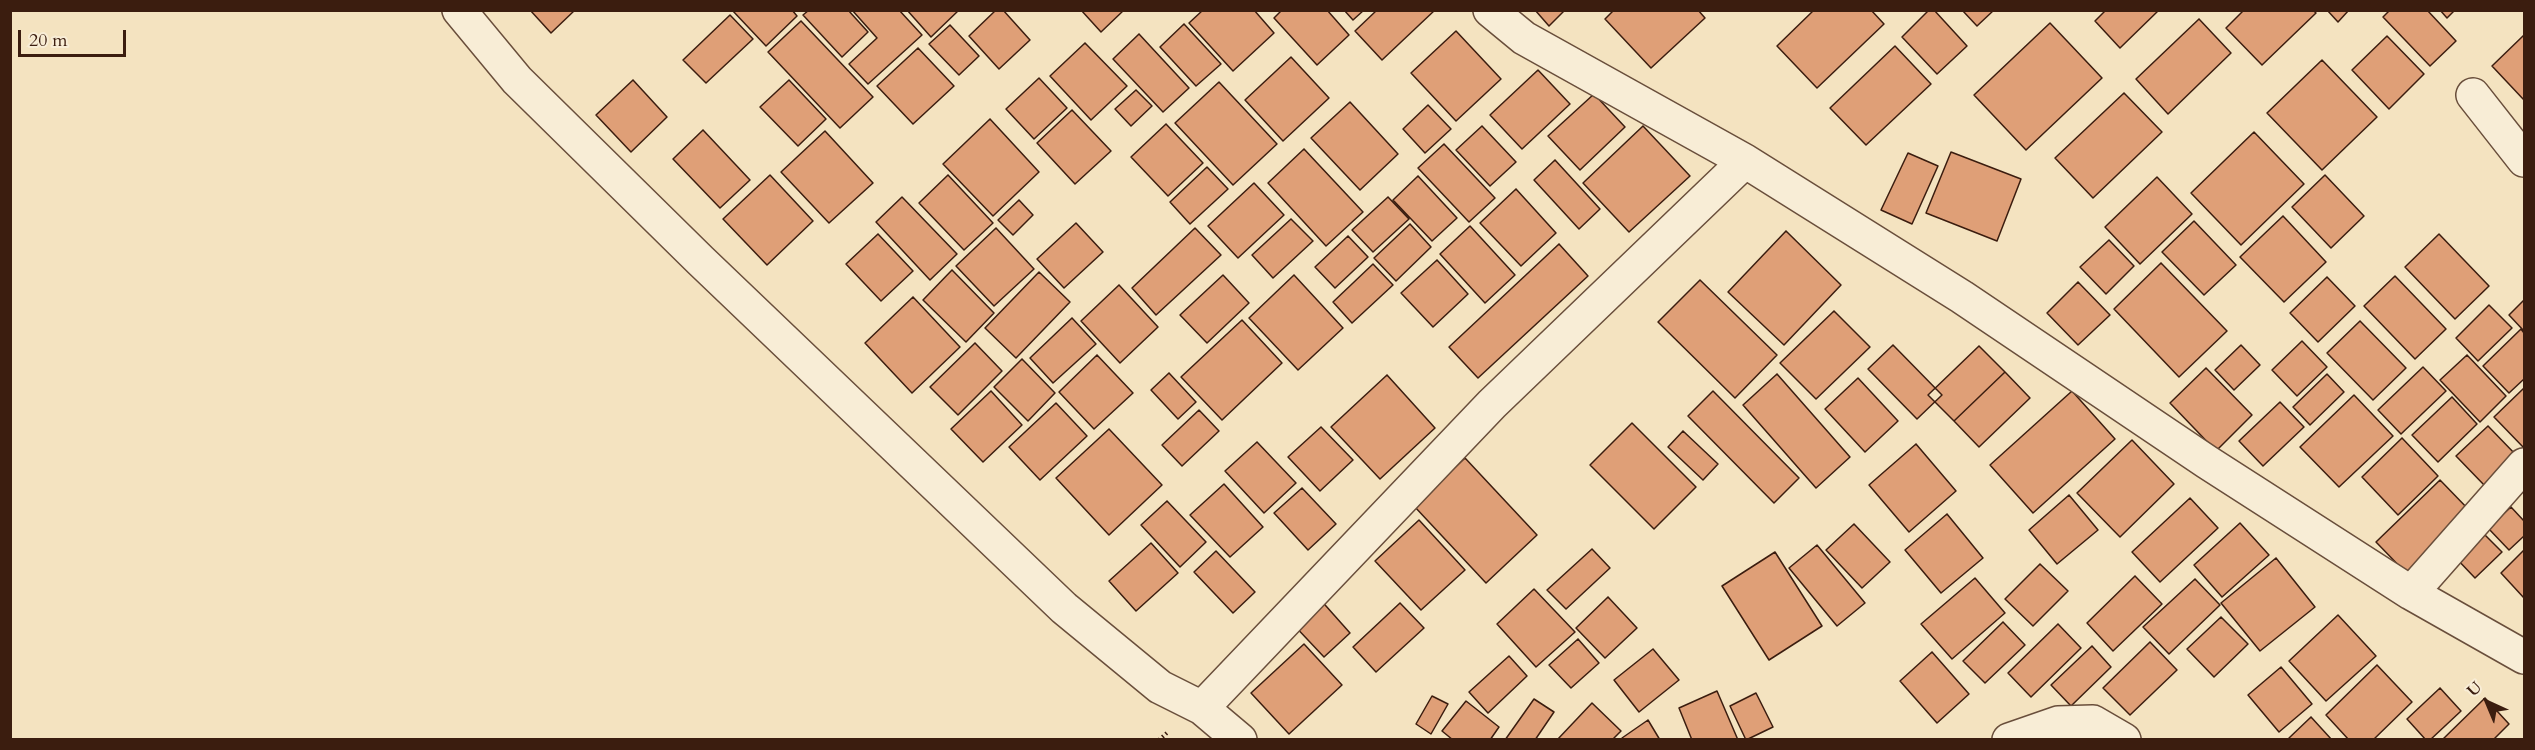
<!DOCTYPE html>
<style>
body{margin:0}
#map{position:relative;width:2535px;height:750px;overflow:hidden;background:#f4e3c0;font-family:Cardo,serif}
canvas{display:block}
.frame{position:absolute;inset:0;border:12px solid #3b1d0f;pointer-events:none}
.north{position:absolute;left:2457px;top:672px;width:60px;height:60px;-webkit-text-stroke:4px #f8edd6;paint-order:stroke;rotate:316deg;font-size:16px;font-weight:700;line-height:24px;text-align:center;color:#3b1d0f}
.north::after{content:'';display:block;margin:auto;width:21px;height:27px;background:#3b1d0f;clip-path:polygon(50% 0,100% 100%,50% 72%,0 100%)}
.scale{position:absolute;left:18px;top:30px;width:108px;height:27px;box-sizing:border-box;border:3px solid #3b1d0f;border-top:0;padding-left:8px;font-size:18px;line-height:21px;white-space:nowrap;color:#3b1d0f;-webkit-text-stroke:4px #f8edd6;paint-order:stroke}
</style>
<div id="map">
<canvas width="2535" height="750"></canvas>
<div class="frame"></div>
<div class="north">U</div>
<div class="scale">20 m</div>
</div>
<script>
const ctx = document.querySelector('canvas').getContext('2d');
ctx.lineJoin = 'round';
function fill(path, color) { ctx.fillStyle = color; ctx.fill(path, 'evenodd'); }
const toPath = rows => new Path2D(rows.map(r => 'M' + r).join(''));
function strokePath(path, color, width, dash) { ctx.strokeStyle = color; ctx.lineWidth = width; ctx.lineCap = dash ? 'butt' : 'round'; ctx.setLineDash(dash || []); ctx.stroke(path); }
const building = toPath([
 [530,10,575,10,551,33,530,10],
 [732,10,792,10,797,16,766,46,732,10],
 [809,10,848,10,868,32,842,57,803,15,809,10],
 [852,10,899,10,922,35,868,84,849,64,877,38,852,10],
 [907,10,959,10,931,37,907,10],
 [996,10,1003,10,1030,40,999,69,969,36,996,10],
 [1081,10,1124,10,1101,32,1081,10],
 [1203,10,1254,10,1274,33,1233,71,1189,23,1203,10],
 [1282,10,1327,10,1349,35,1317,65,1274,18,1282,10],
 [1344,10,1364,10,1353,20,1344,10],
 [1377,10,1435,10,1382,60,1355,31,1377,10],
 [1535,10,1565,10,1549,26,1535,10],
 [1614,10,1698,10,1705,18,1651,68,1605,19,1614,10],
 [1814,10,1871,10,1884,24,1817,88,1777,46,1814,10],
 [1929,10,1934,10,1967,46,1937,74,1902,37,1929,10],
 [1962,10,1994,10,1977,26,1962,10],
 [2106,10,2159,10,2120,48,2095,21,2106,10],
 [2244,10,2313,10,2316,13,2262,65,2226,28,2244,10],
 [2327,10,2349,10,2338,22,2327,10],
 [2390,10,2427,10,2456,41,2430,66,2383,17,2390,10],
 [2440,10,2455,10,2447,18,2440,10],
 [730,15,753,39,706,83,683,60,730,15],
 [2199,19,2231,53,2168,114,2136,79,2199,19],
 [801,21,873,97,840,128,768,52,801,21],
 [2050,23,2102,78,2026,150,1974,95,2050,23],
 [1184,24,1221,64,1196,86,1160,47,1184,24],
 [950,25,979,56,959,75,929,44,950,25],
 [1456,31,1501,79,1456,121,1411,73,1456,31],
 [1139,34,1189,88,1163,112,1113,59,1139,34],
 [2524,35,2524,100,2492,66,2524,35],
 [2387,36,2424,74,2389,109,2352,70,2387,36],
 [1085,43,1127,86,1091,120,1050,76,1085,43],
 [1895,46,1931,84,1866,145,1830,108,1895,46],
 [918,48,954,86,913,124,877,86,918,48],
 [1291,57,1329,98,1283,141,1245,100,1291,57],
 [2322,60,2377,117,2322,170,2267,113,2322,60],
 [1538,70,1570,104,1522,149,1490,115,1538,70],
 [1039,78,1067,108,1034,139,1006,109,1039,78],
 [633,80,667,117,631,152,596,115,633,80],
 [789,80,826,119,798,146,760,107,789,80],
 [1219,82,1277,144,1233,185,1175,123,1219,82],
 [1136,90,1152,106,1131,126,1115,109,1136,90],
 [2124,93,2162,132,2093,198,2055,158,2124,93],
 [1594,94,1625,127,1580,170,1548,136,1594,94],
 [1350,102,1398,154,1360,190,1311,138,1350,102],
 [1428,105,1451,129,1425,153,1403,129,1428,105],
 [1072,110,1111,151,1075,184,1037,143,1072,110],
 [990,119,1039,172,993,216,943,164,990,119],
 [1166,124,1203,163,1168,196,1131,157,1166,124],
 [1482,126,1516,162,1490,186,1456,150,1482,126],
 [1643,126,1690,176,1629,232,1583,183,1643,126],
 [703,130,750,180,720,208,673,159,703,130],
 [825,131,873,183,829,223,781,172,825,131],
 [2254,132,2304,184,2241,245,2191,193,2254,132],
 [1444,144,1495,198,1469,222,1418,168,1444,144],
 [1304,149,1363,212,1326,246,1268,183,1304,149],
 [1951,152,2021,179,1997,241,1926,213,1951,152],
 [1908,153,1938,166,1912,224,1881,210,1908,153],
 [1555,160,1600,209,1579,229,1534,180,1555,160],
 [1207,167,1228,189,1190,224,1170,202,1207,167],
 [770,175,813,221,767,265,723,219,770,175],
 [948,175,993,223,964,250,919,203,948,175],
 [2325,175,2364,216,2331,248,2292,207,2325,175],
 [1418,176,1457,218,1432,241,1393,200,1418,176],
 [2157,177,2192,214,2140,264,2105,227,2157,177],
 [1254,183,1284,215,1238,258,1208,226,1254,183],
 [1516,189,1556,233,1521,266,1480,223,1516,189],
 [902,197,957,254,930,280,876,222,902,197],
 [1388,197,1409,219,1373,252,1352,230,1388,197],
 [1019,200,1033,215,1013,235,998,220,1019,200],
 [2283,216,2326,262,2284,302,2240,257,2283,216],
 [1291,219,1313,241,1273,278,1252,255,1291,219],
 [2194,221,2236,265,2204,295,2162,252,2194,221],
 [1076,223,1103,252,1064,288,1037,259,1076,223],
 [1410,224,1431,247,1396,281,1374,258,1410,224],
 [1470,226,1515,275,1485,303,1440,254,1470,226],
 [996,228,1034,269,994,306,956,266,996,228],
 [1195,228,1221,255,1156,315,1132,288,1195,228],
 [1786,231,1841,285,1784,345,1728,292,1786,231],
 [878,234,913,271,881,301,846,264,878,234],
 [2439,234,2489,286,2455,319,2405,267,2439,234],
 [1348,236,1368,257,1335,288,1315,267,1348,236],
 [2109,240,2134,266,2106,294,2080,267,2109,240],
 [1559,244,1588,276,1478,378,1449,347,1559,244],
 [1437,260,1468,294,1433,327,1401,293,1437,260],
 [2161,263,2227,331,2179,377,2114,309,2161,263],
 [1373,264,1393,285,1352,323,1333,302,1373,264],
 [952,270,994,313,966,342,923,300,952,270],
 [1039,272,1070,302,1016,358,985,328,1039,272],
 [1223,275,1249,303,1207,343,1180,315,1223,275],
 [1294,275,1343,328,1298,370,1249,318,1294,275],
 [2395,276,2446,329,2415,359,2364,306,2395,276],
 [2327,277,2355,306,2318,342,2290,313,2327,277],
 [1700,280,1777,355,1735,398,1658,322,1700,280],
 [2078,282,2110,315,2078,345,2047,313,2078,282],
 [1119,285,1158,327,1120,363,1081,321,1119,285],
 [913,297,960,347,912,393,865,343,913,297],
 [2524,300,2524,331,2509,315,2524,300],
 [2489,305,2512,328,2478,361,2456,338,2489,305],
 [1834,311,1870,347,1816,399,1780,363,1834,311],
 [1072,318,1096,344,1053,383,1030,358,1072,318],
 [1242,320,1282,363,1222,420,1181,377,1242,320],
 [2360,321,2406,368,2373,400,2327,353,2360,321],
 [2521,329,2524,333,2524,379,2509,393,2483,366,2521,329],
 [2302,341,2327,367,2297,396,2272,370,2302,341],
 [975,343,1002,371,958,415,930,387,975,343],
 [1893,345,1942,395,1917,419,1868,369,1893,345],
 [2241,345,2260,365,2234,390,2215,370,2241,345],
 [1979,346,2005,372,1954,421,1928,395,1979,346],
 [1097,355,1133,393,1094,429,1059,392,1097,355],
 [2467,355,2506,396,2480,422,2440,380,2467,355],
 [1022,359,1055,393,1028,421,994,387,1022,359],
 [2423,367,2446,391,2401,434,2378,410,2423,367],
 [2206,368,2252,415,2216,451,2170,403,2206,368],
 [2005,372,2030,398,1979,447,1954,421,2005,372],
 [1169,373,1196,402,1178,419,1151,390,1169,373],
 [1777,374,1850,457,1816,488,1743,405,1777,374],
 [2327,374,2344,392,2310,425,2293,407,2327,374],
 [1387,375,1435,428,1380,479,1331,427,1387,375],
 [1858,378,1898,421,1865,452,1825,409,1858,378],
 [2524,388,2524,448,2494,417,2524,388],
 [991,391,1022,425,983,462,951,429,991,391],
 [1713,391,1799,478,1774,503,1688,416,1713,391],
 [2072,391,2115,439,2033,513,1990,465,2072,391],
 [2354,395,2393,436,2339,487,2300,447,2354,395],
 [2452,397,2477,424,2438,462,2412,435,2452,397],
 [2280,402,2304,427,2263,466,2239,441,2280,402],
 [1056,403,1087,436,1040,480,1009,447,1056,403],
 [1199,410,1219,431,1182,466,1162,445,1199,410],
 [1632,423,1696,487,1654,529,1590,465,1632,423],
 [2488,426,2517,456,2486,487,2456,456,2488,426],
 [1321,427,1353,460,1320,491,1288,457,1321,427],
 [1109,429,1162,485,1109,535,1056,478,1109,429],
 [1683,431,1718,464,1703,480,1668,447,1683,431],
 [2402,438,2438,476,2398,515,2362,477,2402,438],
 [2132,440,2174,484,2120,537,2077,493,2132,440],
 [1257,442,1296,483,1264,513,1225,471,1257,442],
 [1916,444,1956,491,1909,532,1869,485,1916,444],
 [1465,458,1537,535,1486,583,1414,506,1465,458],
 [2440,480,2471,512,2407,574,2376,542,2440,480],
 [1224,484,1263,527,1230,557,1190,515,1224,484],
 [1302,488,1336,524,1308,550,1274,513,1302,488],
 [2069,495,2098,530,2057,564,2029,530,2069,495],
 [2190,498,2218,528,2160,582,2132,552,2190,498],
 [1167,501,1206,542,1180,567,1141,525,1167,501],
 [2511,507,2524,521,2524,536,2509,550,2488,528,2511,507],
 [1947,514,1983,558,1941,593,1905,550,1947,514],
 [1419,520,1465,570,1421,610,1375,561,1419,520],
 [2240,523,2269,555,2222,597,2194,565,2240,523],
 [1854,524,1890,562,1862,588,1826,550,1854,524],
 [2481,531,2502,552,2475,578,2455,557,2481,531],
 [1151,543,1178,573,1136,611,1109,581,1151,543],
 [1817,545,1865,603,1837,626,1789,568,1817,545],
 [1592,549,1610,568,1566,609,1547,590,1592,549],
 [2524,550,2524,598,2501,573,2524,550],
 [1216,551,1255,592,1233,613,1194,572,1216,551],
 [1775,552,1822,626,1769,660,1722,586,1775,552],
 [2276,558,2315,607,2260,651,2221,603,2276,558],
 [2040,564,2068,591,2033,626,2005,599,2040,564],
 [2135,576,2162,604,2113,651,2087,623,2135,576],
 [1975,578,2005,613,1952,659,1921,624,1975,578],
 [2195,579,2220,605,2169,654,2143,627,2195,579],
 [1534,589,1575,632,1536,667,1497,624,1534,589],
 [1318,597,1350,633,1324,657,1291,622,1318,597],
 [1608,597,1637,628,1605,658,1576,628,1608,597],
 [1400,603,1424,628,1376,672,1353,647,1400,603],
 [2338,615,2376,656,2326,701,2289,661,2338,615],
 [2221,617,2248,644,2214,677,2187,649,2221,617],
 [2003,622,2025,645,1985,683,1963,661,2003,622],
 [2058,624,2081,648,2031,697,2008,673,2058,624],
 [1578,639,1599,663,1571,688,1549,665,1578,639],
 [2150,642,2177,670,2130,715,2103,688,2150,642],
 [1304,644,1342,685,1289,734,1251,693,1304,644],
 [2092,646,2111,667,2071,706,2051,685,2092,646],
 [1653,649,1679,680,1639,712,1614,680,1653,649],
 [1932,652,1969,694,1937,723,1900,681,1932,652],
 [1509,656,1527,676,1488,713,1469,692,1509,656],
 [2377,665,2412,702,2373,740,2349,740,2326,715,2377,665],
 [2281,667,2312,704,2279,732,2248,695,2281,667],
 [2440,688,2461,711,2430,740,2426,740,2407,719,2440,688],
 [1717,691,1738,740,1692,740,1679,708,1717,691],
 [1756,693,1773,727,1746,740,1730,706,1756,693],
 [1432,696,1448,704,1431,734,1416,724,1432,696],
 [2485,698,2509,724,2493,740,2442,740,2485,698],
 [1534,699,1554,712,1535,740,1505,740,1534,699],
 [1466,701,1499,727,1490,740,1453,740,1442,731,1466,701],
 [1592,703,1621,731,1612,740,1557,740,1592,703],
 [2311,717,2332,740,2290,740,2289,738,2311,717],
 [1648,720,1660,740,1623,740,1622,738,1648,720]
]);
fill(building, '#df9f77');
strokePath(building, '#3b1d0f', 1.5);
const minor = toPath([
 [459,10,517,80,700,260,1064,608,1160,687,1202,708,1240,740],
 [1490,10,1524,38,1745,161,1962,297,2207,462,2411,593,2524,657],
 [2473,95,2524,160],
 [2411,593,2524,465],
 [1202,708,1492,404,1745,161],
 [2009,740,2058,723,2093,722,2124,740]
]);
strokePath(minor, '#694e3b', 36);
strokePath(toPath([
 [1159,740,1169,731]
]), '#3b1d0f', 4, [1.5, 3]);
strokePath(minor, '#f8edd6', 33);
</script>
